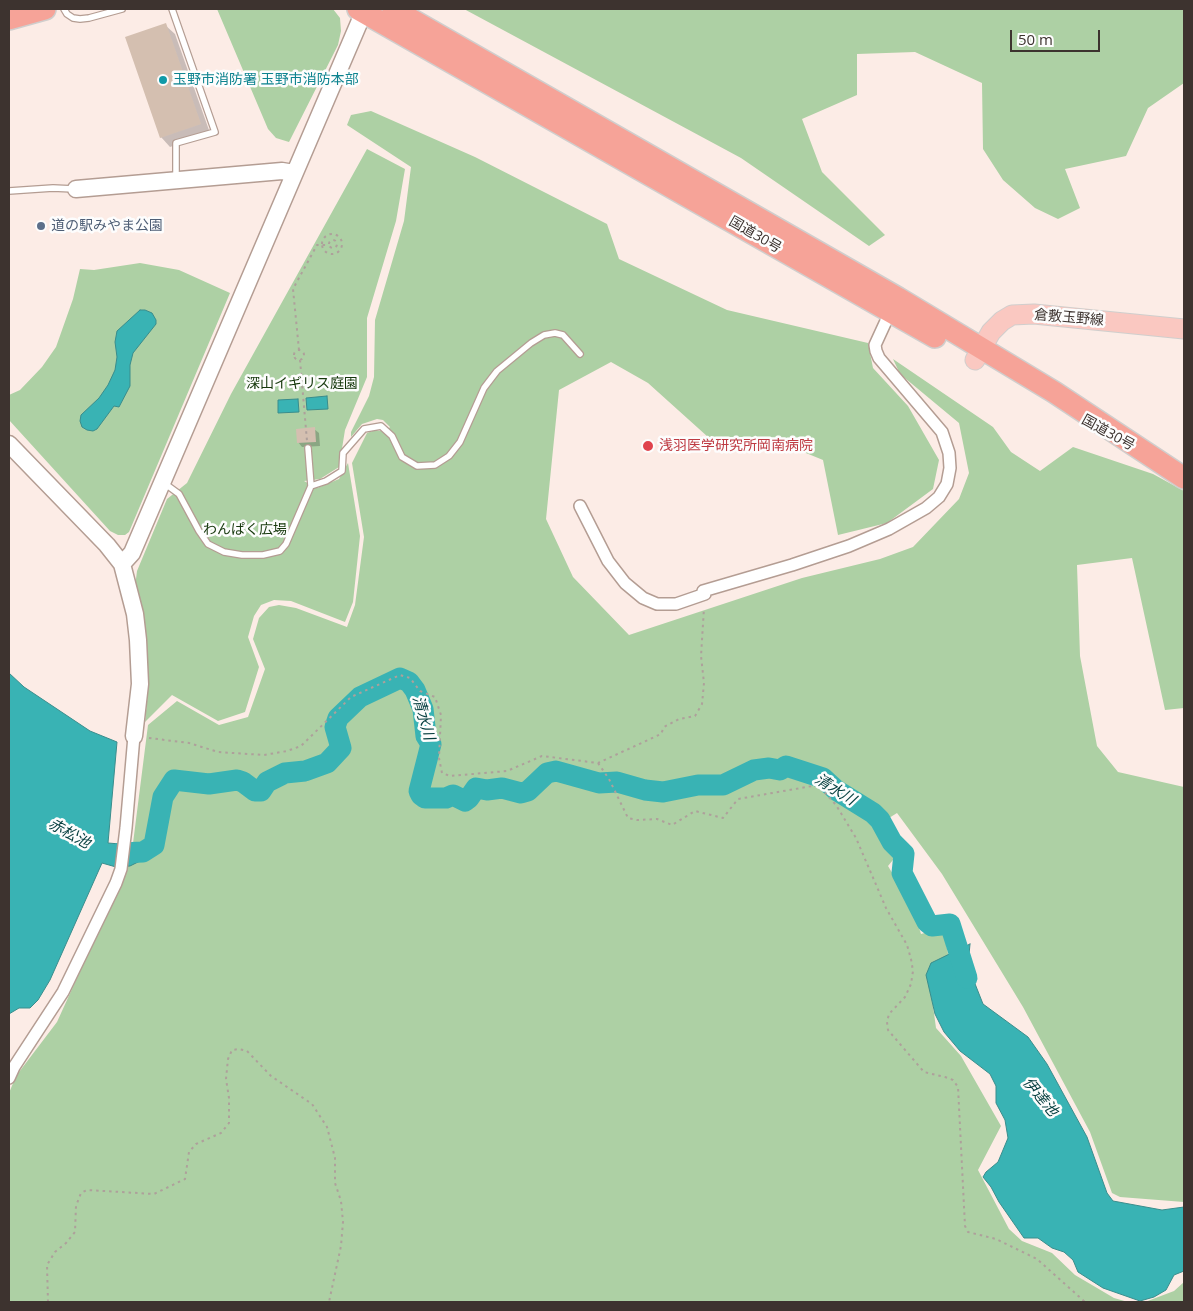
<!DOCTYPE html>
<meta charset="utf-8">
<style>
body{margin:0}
#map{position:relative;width:1193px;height:1311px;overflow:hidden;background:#fcece6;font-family:"Open Sans",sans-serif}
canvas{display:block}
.frame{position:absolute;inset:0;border:10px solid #3d332f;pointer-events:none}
.scale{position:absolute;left:1010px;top:30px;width:90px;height:22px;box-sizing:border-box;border:2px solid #3d332f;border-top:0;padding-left:6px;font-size:15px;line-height:18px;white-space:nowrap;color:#3d332f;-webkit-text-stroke:4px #fdfdfd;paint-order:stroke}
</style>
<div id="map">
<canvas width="1193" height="1311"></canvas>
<div class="frame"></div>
<div class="scale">50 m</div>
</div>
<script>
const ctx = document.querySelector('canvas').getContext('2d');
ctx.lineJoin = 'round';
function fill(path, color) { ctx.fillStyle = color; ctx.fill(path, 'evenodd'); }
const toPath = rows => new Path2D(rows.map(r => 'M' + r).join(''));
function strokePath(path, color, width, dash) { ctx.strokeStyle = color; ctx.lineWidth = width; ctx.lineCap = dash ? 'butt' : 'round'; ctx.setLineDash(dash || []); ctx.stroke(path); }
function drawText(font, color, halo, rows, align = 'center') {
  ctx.font = font + ' "Open Sans","Noto Sans JP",sans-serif'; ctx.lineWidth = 5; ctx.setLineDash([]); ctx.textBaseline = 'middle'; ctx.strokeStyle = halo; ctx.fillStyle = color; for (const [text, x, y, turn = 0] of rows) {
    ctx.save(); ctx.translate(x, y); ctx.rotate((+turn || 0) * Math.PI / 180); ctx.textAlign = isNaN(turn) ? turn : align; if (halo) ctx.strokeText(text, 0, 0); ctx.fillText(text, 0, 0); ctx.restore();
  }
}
fill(toPath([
 [217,9,333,9,340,18,341,31,338,45,289,142,276,138,268,129],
 [464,9,1184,9,1184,83,1148,108,1126,156,1065,169,1080,208,1058,219,1035,208,1003,180,983,149,982,83,915,52,857,54,857,95,802,119,822,172,885,235,869,246,741,158],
 [371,111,475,157,607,224,619,259,727,310,868,343,873,368,908,406,939,460,933,489,887,523,838,535,823,460,779,442,752,441,708,437,648,383,611,362,559,390,546,519,573,577,629,635,802,578,880,559,913,547,959,499,969,473,959,423,900,374,893,359,993,427,1011,452,1040,471,1073,447,1153,474,1184,491,1184,708,1165,710,1132,558,1077,565,1080,656,1097,746,1118,772,1184,787,1184,1202,1120,1197,1112,1193,1090,1132,1023,1007,942,874,897,813,881,823,885,838,897,855,888,866,912,906,921,934,943,928,950,964,931,991,936,1028,961,1056,1001,1126,978,1170,1009,1229,1022,1241,1052,1253,1075,1275,1114,1298,1128,1302,9,1302,9,1093,16,1076,57,1022,131,859,148,725,177,701,219,725,248,717,265,669,253,639,259,618,269,607,279,605,296,608,347,627,355,605,364,537,352,463,367,433,375,430,386,432,390,427,383,420,377,419,362,424,351,437,351,432,369,396,374,377,375,320,404,221,411,167,347,125,351,115],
 [367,149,405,169,396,221,367,318,367,377,345,430,339,467,320,479,304,481,317,488,339,479,348,463,360,536,353,602,345,622,291,601,274,600,261,605,254,616,248,637,259,667,245,712,218,721,172,695,145,722,148,691,148,659,141,612,135,587,137,571,167,499,187,483,231,394],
 [140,263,179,270,230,293,129,532,125,535,118,535,110,531,9,420,9,395,20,390,42,367,56,347,73,299,80,269,94,270],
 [1184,1282,1184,1302,1145,1302,1174,1291]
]), '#add0a4');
const water = toPath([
 [140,310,145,310,152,313,156,320,156,324,133,353,130,365,130,386,119,407,114,406,97,429,93,431,87,430,82,427,80,421,81,415,99,398,108,385,115,370,117,357,115,342,117,331,140,310],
 [327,396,328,409,307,410,306,398,327,396],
 [298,399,299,412,278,413,278,400,298,399],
 [9,673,24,687,90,731,117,742,108,843,145,846,151,852,144,855,140,861,130,866,116,867,102,863,50,980,38,1000,30,1008,19,1008,9,1014,9,673],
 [970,944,968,966,983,1004,1028,1037,1047,1064,1087,1137,1107,1193,1113,1201,1162,1210,1184,1207,1184,1271,1174,1275,1166,1290,1154,1297,1140,1301,1103,1288,1078,1272,1073,1260,1064,1252,1052,1248,1038,1238,1024,1238,999,1202,991,1187,983,1177,986,1172,998,1162,1008,1138,1005,1120,996,1103,996,1086,990,1074,960,1051,944,1032,935,1014,926,975,931,963,970,944]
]);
fill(water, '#39b3b4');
strokePath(water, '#3a8d8c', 1);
fill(toPath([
 [165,25,175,34,210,133,170,147,161,137],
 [314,429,319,433,320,446,302,447,298,442]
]), '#0003');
strokePath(toPath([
 [120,853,143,852,154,845,163,797,174,780,209,784,237,780,243,782,255,791,261,791,267,782,285,773,305,771,327,763,341,748,335,727,338,718,360,697,400,678,409,682,415,690,423,709,426,736,431,744,419,791,421,795,425,798,446,798,453,795,465,801,469,798,476,788,487,790,502,788,521,793,528,791,547,773,556,771,599,783,617,782,645,790,663,792,698,785,723,785,754,770,769,768,780,770,786,766,823,778,836,790,873,813,880,820,892,842,904,854,902,873,927,922,932,926,950,924,967,978]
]), '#39b3b4', 21);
fill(toPath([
 [166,23,201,124,160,138,125,37],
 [315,427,316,442,297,443,296,429]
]), '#d4bfb0');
const lane = toPath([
 [64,9,67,14,73,18,80,19,89,18,122,9],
 [172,9,215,132,176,143,176,179],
 [9,191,53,188,74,189],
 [308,448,311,486],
 [164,483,179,494,199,531,208,544,224,552,242,555,263,555,280,551,286,544,311,486,326,481,342,471,343,453,364,429,381,426,392,436,402,457,417,466,435,465,449,456,460,442,484,388,497,371,531,343,544,335,555,333,563,335,580,354]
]);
const street = toPath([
 [580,506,608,561,625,583,643,598,657,604,676,604,705,594,703,591,792,565,849,546,889,529,926,508,939,497,947,484,950,468,949,453,942,432,879,358,876,351,875,345,892,308],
 [9,1078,14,1067,63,992,116,883,121,869,126,828,134,736]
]);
const secondary = toPath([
 [76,189,282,171,294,173],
 [9,444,107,545,122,564,135,614,138,640,140,684,134,736],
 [122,564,132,553,365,9]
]);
const primary = toPath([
 [975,360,991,332,1002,321,1012,315,1034,314,1184,329]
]);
const highway = toPath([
 [358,9,935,337],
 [393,9,898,298,1054,392,1184,478],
 [9,19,45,9]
]);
strokePath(lane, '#b49d93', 8);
strokePath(street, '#b49d93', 14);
strokePath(secondary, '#b49d93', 19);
strokePath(primary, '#d0cecd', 21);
strokePath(highway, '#d0cecd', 24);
strokePath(toPath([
 '322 244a10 10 0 1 1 20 0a10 10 0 1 1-20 0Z',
 '329 244a4 4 0 1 1 8 0a4 4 0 1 1-8 0Z',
 [299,350,293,289,317,245,329,245],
 '294 355a5 5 0 1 1 10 0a5 5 0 1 1-10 0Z',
 [300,360,307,441],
 [251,384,346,376],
 [149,738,189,743,218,752,264,755,287,751,301,746,351,697,400,675,410,678,420,691,435,697,441,715,439,758,442,773,450,776,507,771,542,756,598,763,661,734,664,727,679,719,695,716,702,704,704,683,701,656,704,608],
 [598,763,609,779,628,818,637,820,657,819,672,825,695,811,723,818,738,799,818,785,836,805,856,838,886,908,907,945,911,959,913,971,911,984,905,997,889,1014,887,1022,888,1030,924,1072,945,1077,953,1080,958,1087,965,1226,968,1232,996,1239,1037,1259,1085,1302],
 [48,1302,47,1265,55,1252,66,1243,75,1232,76,1206,81,1193,87,1190,154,1194,185,1179,189,1152,196,1144,221,1133,229,1123,229,1098,226,1079,228,1059,232,1050,239,1049,247,1051,271,1076,312,1104,327,1127,335,1158,335,1183,341,1201,343,1222,341,1246,329,1302]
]), '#aea09b', 2, [2.5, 4]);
strokePath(lane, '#fff', 5.5);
strokePath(street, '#fff', 11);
strokePath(secondary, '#fff', 16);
strokePath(primary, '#fac8c1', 19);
strokePath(highway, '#f6a398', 21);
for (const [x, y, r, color] of [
 [163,80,5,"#0f9aa8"],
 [41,226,5,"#5c6f8a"],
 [648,446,6,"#e0444e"]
]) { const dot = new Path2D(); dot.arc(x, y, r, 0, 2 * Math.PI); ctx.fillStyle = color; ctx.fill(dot); strokePath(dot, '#fdfdfd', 2); }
drawText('14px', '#0d838f', '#fdfdfd', [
 ["玉野市消防署 玉野市消防本部",173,80]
], 'left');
drawText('14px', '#4e5e75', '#fdfdfd', [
 ["道の駅みやま公園",51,226]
], 'left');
drawText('14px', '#3d332f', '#fdfdfd', [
 ["国道30号",755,235,30],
 ["倉敷玉野線",1069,318,5],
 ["国道30号",1108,433,29]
]);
drawText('14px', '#16380c', '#fdfdfd', [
 ["深山イギリス庭園",302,384],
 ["わんぱく広場",245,530]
]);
drawText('14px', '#be3a42', '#fdfdfd', [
 ["浅羽医学研究所岡南病院",659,446]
], 'left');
drawText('italic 15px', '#043d3e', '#fdfdfd', [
 ["清水川",423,718,74],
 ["清水川",835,790,32],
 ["赤松池",69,834,29],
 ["伊達池",1040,1097,50]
]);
</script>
